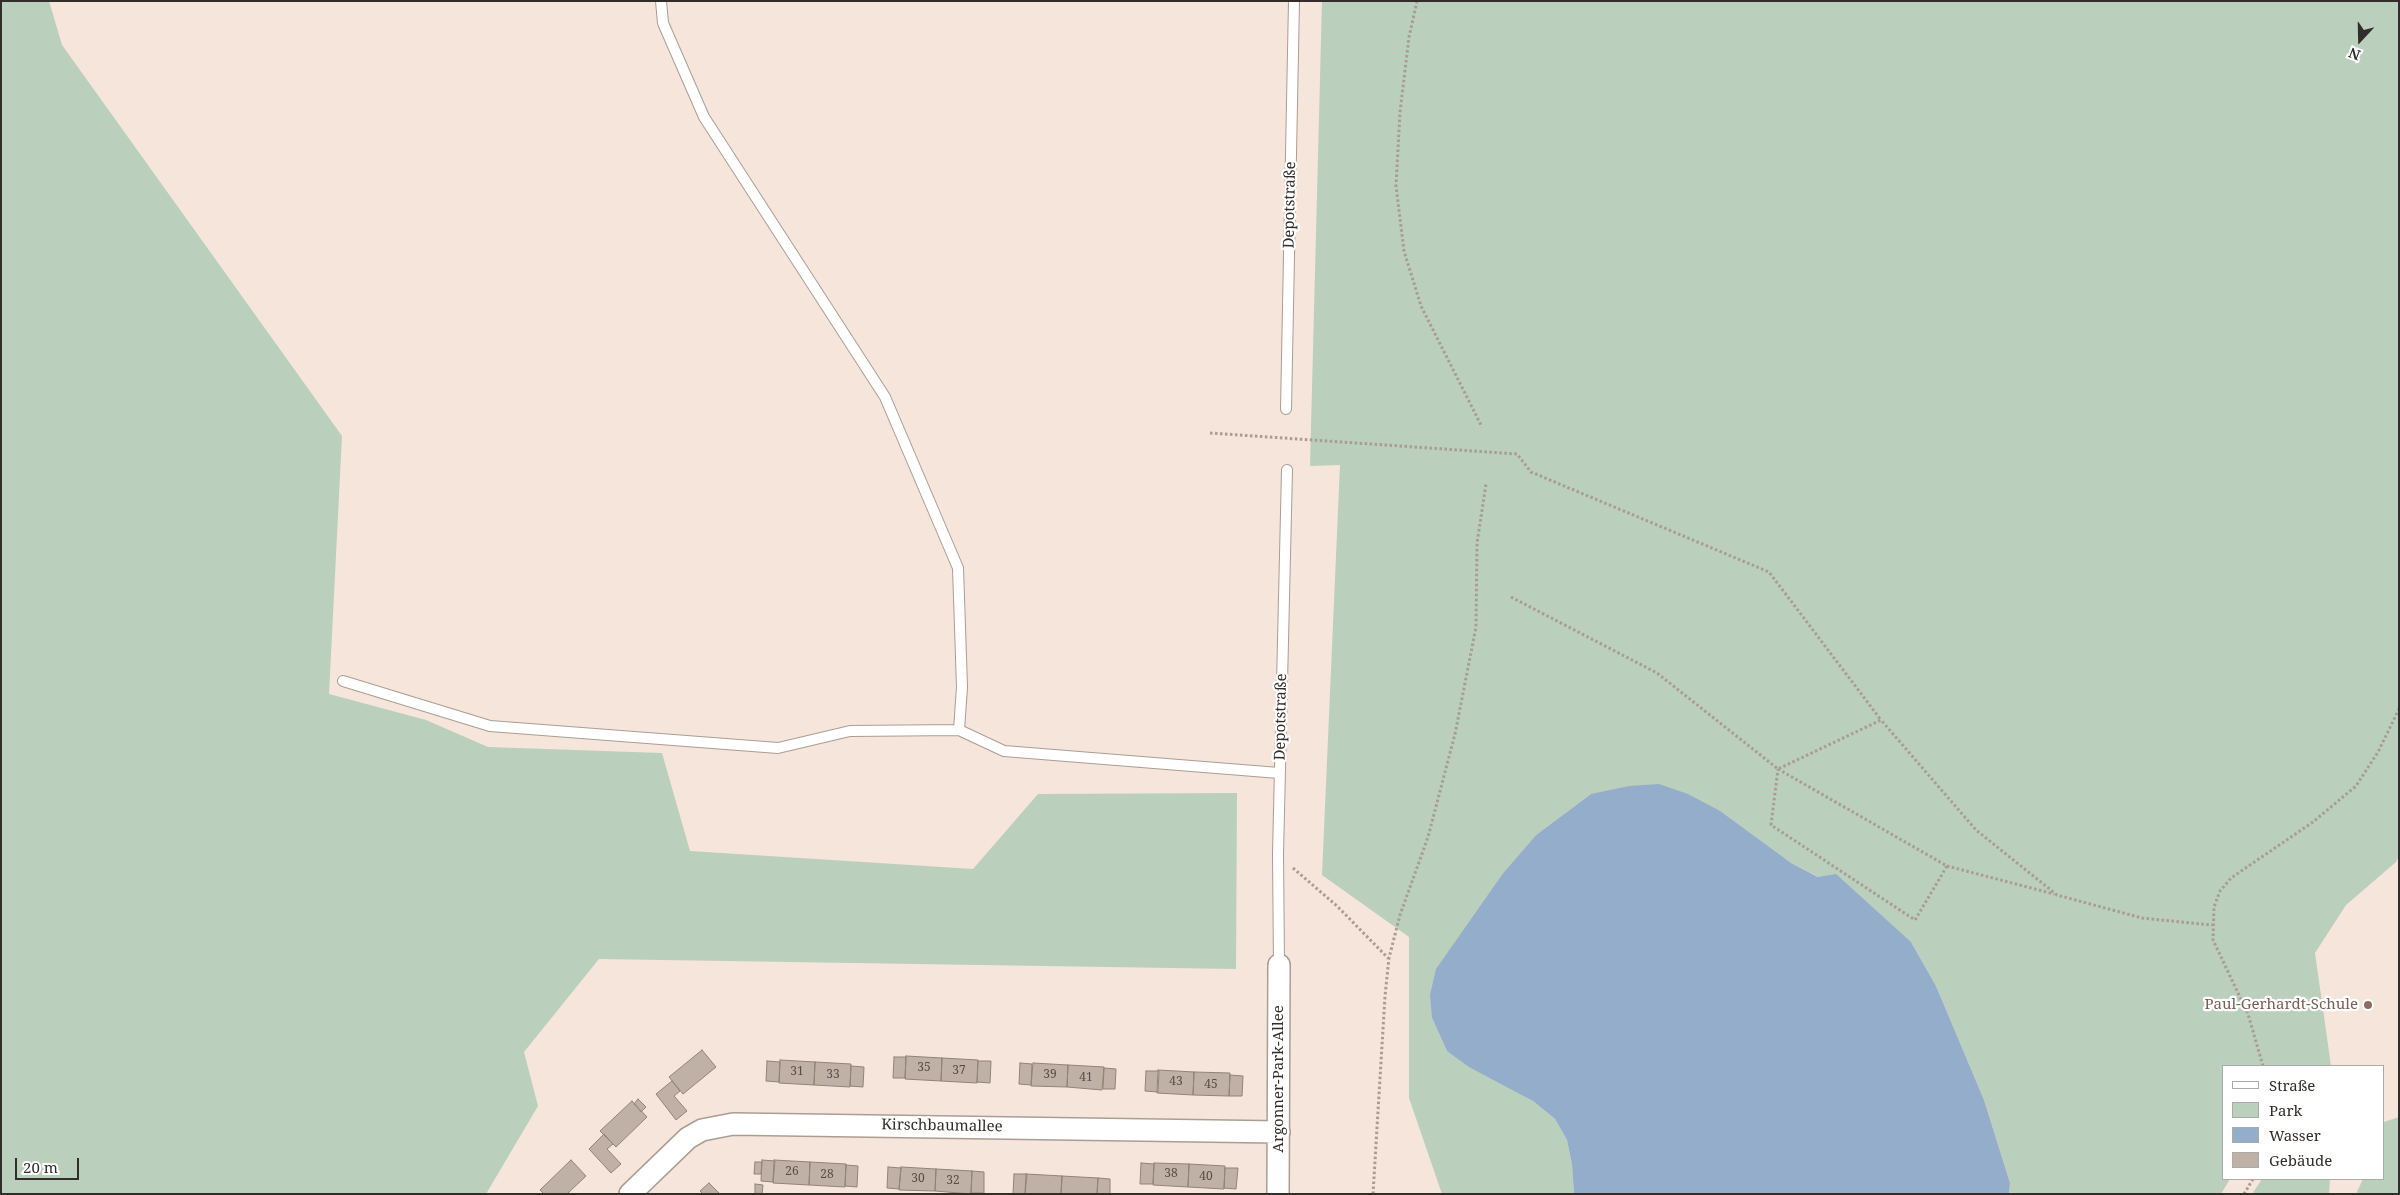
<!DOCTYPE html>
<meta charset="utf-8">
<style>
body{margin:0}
#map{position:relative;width:2400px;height:1195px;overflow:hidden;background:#f5e5da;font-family:"Noto Serif",serif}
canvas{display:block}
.frame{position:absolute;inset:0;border:2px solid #332d29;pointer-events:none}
.legend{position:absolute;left:2222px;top:1065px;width:162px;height:115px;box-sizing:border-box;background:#fff;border:1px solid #adaba9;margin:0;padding:6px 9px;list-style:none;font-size:15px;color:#332d29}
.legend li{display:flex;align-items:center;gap:10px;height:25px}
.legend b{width:25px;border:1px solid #adaba9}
.north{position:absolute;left:2335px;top:15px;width:50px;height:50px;-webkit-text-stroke:4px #fff;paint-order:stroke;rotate:201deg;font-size:14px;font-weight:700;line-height:20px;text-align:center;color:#332d29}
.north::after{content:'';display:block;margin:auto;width:18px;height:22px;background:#332d29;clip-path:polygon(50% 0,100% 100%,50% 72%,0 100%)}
.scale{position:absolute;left:15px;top:1158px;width:64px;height:22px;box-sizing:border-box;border:2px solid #332d29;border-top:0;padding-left:6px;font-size:15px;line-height:18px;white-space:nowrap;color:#332d29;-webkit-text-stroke:4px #fff;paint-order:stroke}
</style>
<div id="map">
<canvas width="2400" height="1195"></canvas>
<div class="frame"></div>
<ul class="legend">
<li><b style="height:6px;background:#fff"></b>Straße</li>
<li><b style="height:14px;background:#bbcfbd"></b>Park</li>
<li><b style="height:14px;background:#94adca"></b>Wasser</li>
<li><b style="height:14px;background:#c0b1a6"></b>Gebäude</li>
</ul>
<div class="north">N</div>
<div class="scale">20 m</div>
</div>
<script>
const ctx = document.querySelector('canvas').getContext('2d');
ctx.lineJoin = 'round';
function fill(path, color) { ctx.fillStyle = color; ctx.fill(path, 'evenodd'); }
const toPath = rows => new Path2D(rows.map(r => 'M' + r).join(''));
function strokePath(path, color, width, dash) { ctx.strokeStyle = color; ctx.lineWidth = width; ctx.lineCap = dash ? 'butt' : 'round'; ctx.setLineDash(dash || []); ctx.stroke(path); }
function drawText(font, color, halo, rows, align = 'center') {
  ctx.font = font + ' "Noto Serif",serif'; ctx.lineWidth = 4.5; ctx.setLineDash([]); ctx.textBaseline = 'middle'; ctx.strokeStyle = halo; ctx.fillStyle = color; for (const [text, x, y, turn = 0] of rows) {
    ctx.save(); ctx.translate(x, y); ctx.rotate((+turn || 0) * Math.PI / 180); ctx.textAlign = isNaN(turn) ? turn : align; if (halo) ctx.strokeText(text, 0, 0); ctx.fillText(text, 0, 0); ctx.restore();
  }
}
fill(toPath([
 [1,1,49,1,62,45,342,436,329,694,426,720,488,747,662,753,690,851,973,869,1038,794,1237,793,1236,969,599,959,524,1052,538,1106,486,1194,1,1194],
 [1322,1,2399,1,2399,856,2396,862,2346,905,2315,953,2331,1066,2224,1066,2224,1179,2230,1179,2221,1194,2009,1194,2010,1183,1984,1100,1936,986,1911,942,1819,877,1791,863,1760,842,1591,794,1536,835,1504,872,1432,1018,1447,1051,1533,1101,1555,1119,1567,1140,1572,1165,1574,1194,1442,1194,1409,1098,1409,937,1322,875,1340,465,1310,466],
 [2399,1117,2399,1194,2356,1194,2363,1179,2384,1179,2384,1122],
 [2262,1179,2330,1179,2329,1194,2252,1194]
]), '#bbcfbd');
fill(toPath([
 [1659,784,1688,794,1720,811,1791,863,1818,877,1836,874,1911,942,1936,986,1984,1100,2010,1183,2009,1194,1574,1194,1572,1165,1567,1140,1555,1119,1533,1101,1469,1067,1447,1051,1432,1018,1430,995,1436,969,1504,872,1536,835,1591,794,1629,786]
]), '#94adca');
const building = toPath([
 [702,1050,716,1067,683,1094,669,1077,702,1050],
 [906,1056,942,1058,941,1081,905,1079,906,1056],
 [894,1057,906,1057,905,1078,893,1078,894,1057],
 [942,1058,978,1060,977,1083,941,1081,942,1058],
 [780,1060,815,1062,814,1085,779,1083,780,1060],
 [767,1061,780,1062,779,1082,766,1081,767,1061],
 [978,1061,991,1061,990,1083,977,1082,978,1061],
 [815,1062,851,1064,850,1087,814,1085,815,1062],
 [1020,1063,1032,1064,1031,1085,1019,1084,1020,1063],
 [1033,1063,1068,1065,1067,1087,1031,1086,1033,1063],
 [1068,1065,1104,1067,1102,1090,1067,1087,1068,1065],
 [851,1066,864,1067,863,1087,850,1086,851,1066],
 [1104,1068,1116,1069,1115,1089,1103,1089,1104,1068],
 [1158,1070,1194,1072,1193,1095,1157,1093,1158,1070],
 [1146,1071,1159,1071,1158,1092,1145,1091,1146,1071],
 [1194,1072,1230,1073,1229,1096,1193,1095,1194,1072],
 [1230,1075,1243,1076,1242,1096,1229,1096,1230,1075],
 [672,1081,680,1091,674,1096,687,1111,676,1120,656,1094,672,1081],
 [638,1099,646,1107,641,1112,634,1104,638,1099],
 [632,1101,647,1117,616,1147,600,1131,632,1101],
 [604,1134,613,1144,607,1149,621,1164,611,1173,589,1149,604,1134],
 [571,1160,586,1176,567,1194,544,1194,540,1190,571,1160],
 [762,1160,775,1161,773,1182,761,1181,762,1160],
 [774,1160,810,1162,809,1185,773,1183,774,1160],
 [755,1162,762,1162,761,1174,754,1174,755,1162],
 [810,1162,846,1164,845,1187,809,1185,810,1162],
 [1141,1163,1154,1164,1153,1184,1140,1184,1141,1163],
 [1154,1163,1189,1164,1188,1187,1153,1185,1154,1163],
 [1189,1164,1225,1166,1224,1189,1188,1187,1189,1164],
 [846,1165,858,1166,857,1187,845,1186,846,1165],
 [888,1167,901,1168,899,1189,887,1188,888,1167],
 [901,1167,936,1169,935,1191,899,1190,901,1167],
 [1225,1168,1238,1168,1236,1189,1224,1188,1225,1168],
 [936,1169,972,1171,971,1194,935,1191,936,1169],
 [972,1171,984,1172,984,1193,971,1193,972,1171],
 [1014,1174,1027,1174,1025,1194,1013,1194,1014,1174],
 [1026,1174,1062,1176,1061,1194,1025,1194,1026,1174],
 [1062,1176,1098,1178,1097,1194,1061,1194,1062,1176],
 [1098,1178,1110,1179,1110,1194,1097,1194,1098,1178],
 [709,1183,720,1194,703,1194,700,1191,709,1183],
 [755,1184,763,1185,762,1194,755,1194,755,1184]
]);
fill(building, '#c0b1a6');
strokePath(building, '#908378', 1);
const lane = toPath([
 [661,1,663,23,704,117,885,397,958,568,962,687,959,730,1004,751,1279,773],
 [1286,409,1294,1],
 [343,681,490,726,778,748,850,731,959,730],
 [1279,965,1278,854,1287,470]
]);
const street = toPath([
 [630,1194,688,1138,702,1130,733,1124,1279,1132],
 [1278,1194,1279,965]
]);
strokePath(lane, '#ac9d93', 12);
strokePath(street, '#ac9d93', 24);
strokePath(toPath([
 [1417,1,1409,37,1400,112,1396,186,1404,251,1421,306,1482,427],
 [1210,433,1517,454,1531,472,1769,572,1881,720],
 [1511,597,1657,673,1778,769,1881,720,1976,830,2057,895,2142,918,2212,925],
 [1778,769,1947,866,1915,920,1771,825,1778,769],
 [1947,866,2054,894],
 [1293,868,1337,906,1388,958],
 [2263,1066,2248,1014,2213,940,2214,907,2220,891,2231,878,2313,822,2356,786,2378,752,2399,709],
 [1373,1194,1385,996,1389,958,1400,915,1428,837,1455,734,1476,627,1477,543,1486,484],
 [2244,1194,2253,1179]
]), '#a89c93', 3, [2.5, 2.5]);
strokePath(lane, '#fff', 10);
strokePath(street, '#fff', 21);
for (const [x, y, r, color] of [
 [2368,1005,5,"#8d6e63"]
]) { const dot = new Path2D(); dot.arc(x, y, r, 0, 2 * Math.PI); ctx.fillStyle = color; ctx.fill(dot); strokePath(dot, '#fff', 2); }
drawText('12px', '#564e48', null, [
 ["35",924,1068],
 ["37",959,1071],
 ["31",797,1072],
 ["33",833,1075],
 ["39",1050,1075],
 ["41",1086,1078],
 ["43",1176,1082],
 ["45",1211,1085],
 ["26",792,1172],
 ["38",1171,1174],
 ["28",827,1175],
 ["40",1206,1177],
 ["30",918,1179],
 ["32",953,1181]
]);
drawText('15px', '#332d29', '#fff', [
 ["Depotstraße",1290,205,-89],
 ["Depotstraße",1281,717,-89],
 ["Argonner-Park-Allee",1279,1079,-90],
 ["Kirschbaumallee",942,1126,1]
]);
drawText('15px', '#785e54', '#fff', [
 ["Paul-Gerhardt-Schule",2358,1005]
], 'right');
</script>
